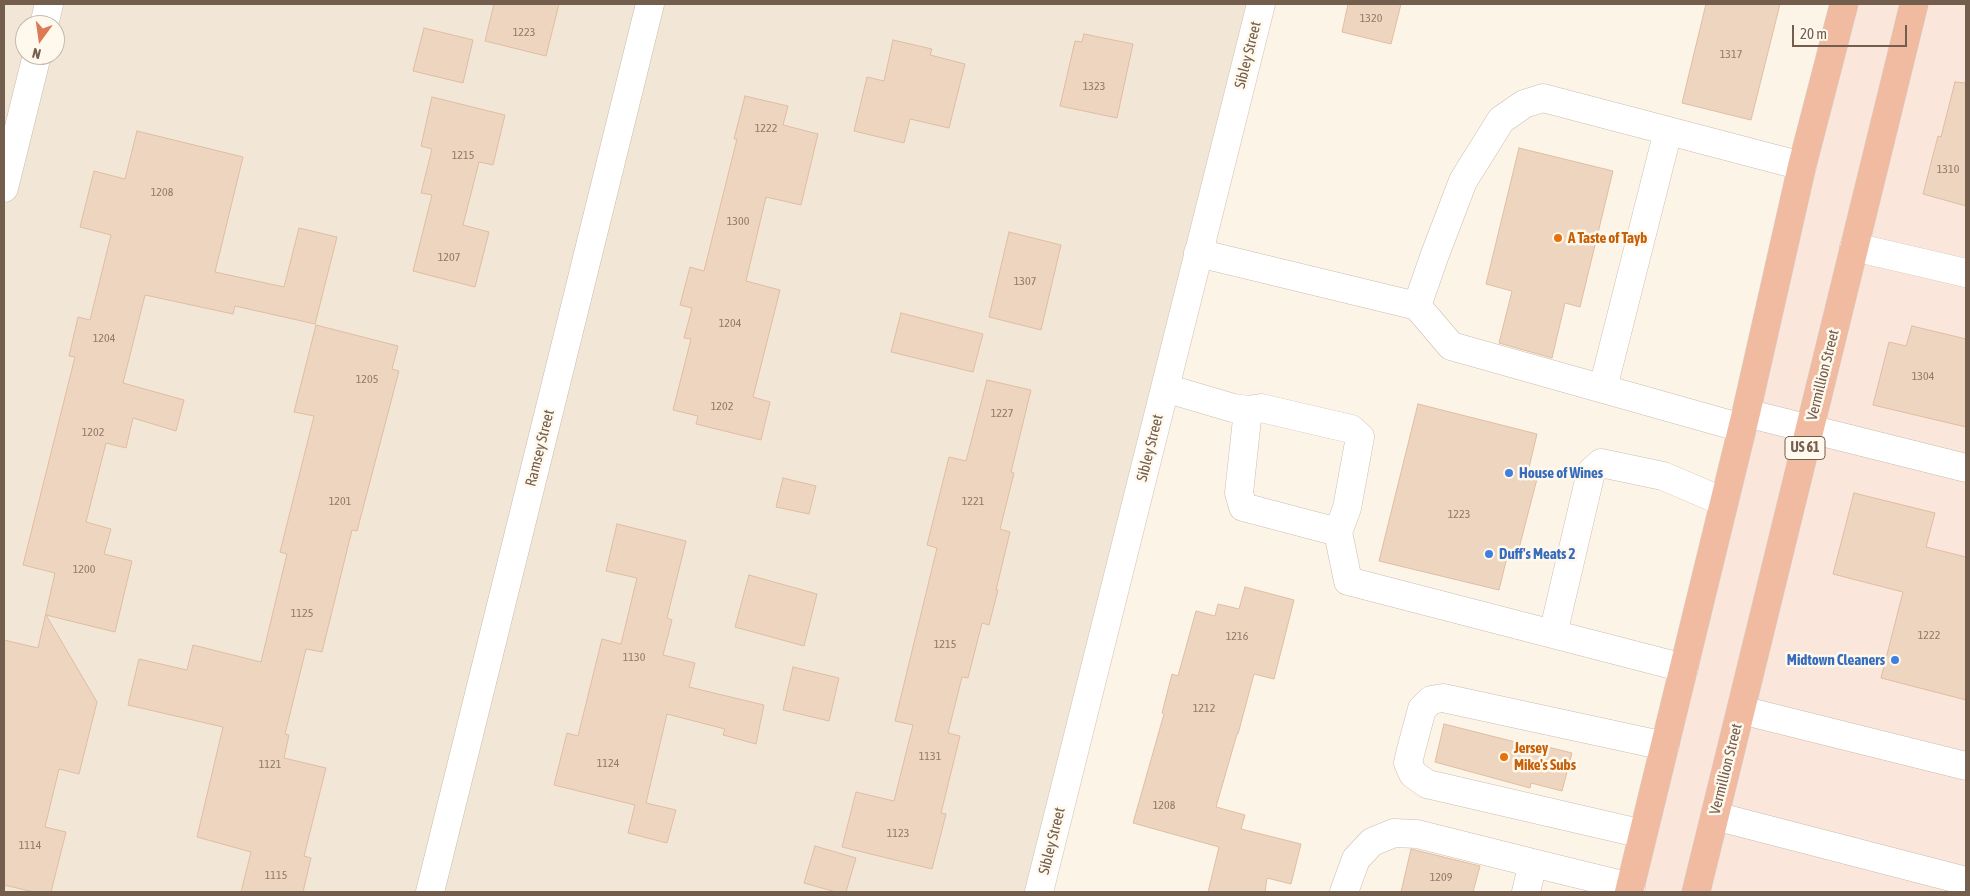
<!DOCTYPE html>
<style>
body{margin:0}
#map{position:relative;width:1970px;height:896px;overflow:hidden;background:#fbf4e7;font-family:"Asap Condensed",sans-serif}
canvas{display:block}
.frame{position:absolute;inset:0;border:5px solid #735d4d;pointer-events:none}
.north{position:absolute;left:15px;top:15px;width:50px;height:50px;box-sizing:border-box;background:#fef8ed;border:1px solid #c6baad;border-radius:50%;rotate:194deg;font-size:14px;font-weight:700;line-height:20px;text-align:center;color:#735d4d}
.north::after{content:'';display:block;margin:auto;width:18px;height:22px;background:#dc7a55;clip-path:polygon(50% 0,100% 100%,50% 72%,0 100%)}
.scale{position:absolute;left:1792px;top:25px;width:115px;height:22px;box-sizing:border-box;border:2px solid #735d4d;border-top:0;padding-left:6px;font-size:15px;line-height:18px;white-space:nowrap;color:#735d4d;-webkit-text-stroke:4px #fef8ed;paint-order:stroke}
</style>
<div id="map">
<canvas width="1970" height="896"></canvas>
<div class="frame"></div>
<div class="north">N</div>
<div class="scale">20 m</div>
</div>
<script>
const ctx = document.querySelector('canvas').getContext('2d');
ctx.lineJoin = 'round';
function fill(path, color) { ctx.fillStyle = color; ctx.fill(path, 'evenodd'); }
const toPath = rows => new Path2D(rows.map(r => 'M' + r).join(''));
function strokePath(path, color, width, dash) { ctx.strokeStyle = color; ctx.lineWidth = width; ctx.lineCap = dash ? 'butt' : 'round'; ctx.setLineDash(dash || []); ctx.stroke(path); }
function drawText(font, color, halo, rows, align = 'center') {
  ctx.font = font + ' "Asap Condensed",sans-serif'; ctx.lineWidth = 5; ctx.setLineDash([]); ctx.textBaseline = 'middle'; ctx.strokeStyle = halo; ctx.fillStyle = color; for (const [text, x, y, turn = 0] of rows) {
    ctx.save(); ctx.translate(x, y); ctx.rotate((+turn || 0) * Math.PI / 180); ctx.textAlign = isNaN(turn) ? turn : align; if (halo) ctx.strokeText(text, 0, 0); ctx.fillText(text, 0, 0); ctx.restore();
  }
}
fill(toPath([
 [4,4,1261,4,1039,892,4,892],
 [25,25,55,25,55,55,25,55]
]), '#f2e7d6');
fill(toPath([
 [1844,4,1966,4,1966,892,1629,892]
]), '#fae6db');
const building = toPath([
 [494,4,559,4,546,56,485,41,494,4],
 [1348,4,1401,4,1391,44,1342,32,1348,4],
 [1706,4,1780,4,1751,120,1682,103,1706,4],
 [424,28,473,40,463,83,413,71,424,28],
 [1084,34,1133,44,1117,118,1060,106,1075,41,1082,42,1084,34],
 [893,40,932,49,930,55,965,64,949,128,910,119,904,143,854,131,867,77,884,81,893,40],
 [1955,82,1966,83,1966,206,1923,194,1938,136,1941,137,1955,82],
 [745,96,788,106,783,125,818,134,801,205,766,197,746,281,780,290,753,397,770,402,761,440,696,424,698,416,673,410,691,339,684,338,692,308,680,305,690,267,704,271,737,139,734,139,745,96],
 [432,97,505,115,493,165,479,162,463,225,489,232,475,287,413,271,432,195,421,193,432,149,421,146,432,97],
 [137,131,243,157,215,272,284,287,299,228,337,237,315,324,235,306,233,314,145,295,123,383,184,400,176,431,133,418,126,448,106,443,86,522,111,529,104,554,132,561,115,632,46,615,97,702,79,774,59,769,45,827,66,832,51,892,34,892,4,885,4,640,38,648,55,573,23,565,75,357,69,356,78,317,90,320,111,235,80,227,94,171,125,179,137,131],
 [1519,148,1613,171,1580,307,1565,303,1552,358,1499,343,1512,291,1486,284,1519,148],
 [1009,232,1061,245,1041,330,989,317,1009,232],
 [901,313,983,334,973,372,891,352,901,313],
 [316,325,398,346,392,369,399,371,357,531,352,530,322,652,306,649,285,734,289,735,284,758,326,768,304,856,311,858,303,892,241,892,251,852,197,837,223,727,128,705,139,659,187,670,193,645,261,662,287,554,280,552,314,416,294,412,316,325],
 [1912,326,1966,339,1966,427,1873,405,1889,342,1906,346,1912,326],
 [987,380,1031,390,1011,472,1014,473,1000,529,1010,532,996,590,998,590,989,625,982,623,968,678,962,677,948,733,960,736,941,813,946,814,932,869,842,847,856,792,894,801,913,725,895,721,937,548,927,545,949,457,966,461,987,380],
 [1418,404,1537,434,1527,476,1537,479,1518,552,1509,549,1499,590,1379,561,1418,404],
 [783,478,816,486,809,514,776,507,783,478],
 [1854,493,1935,513,1926,547,1966,557,1966,700,1881,678,1903,592,1833,574,1854,493],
 [617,524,686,541,667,618,672,620,663,655,695,663,689,687,764,705,756,744,723,735,725,729,667,714,646,803,676,810,667,843,628,833,635,805,554,785,567,733,578,736,602,639,621,644,637,578,606,571,617,524],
 [749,575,817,594,804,646,735,627,749,575],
 [1245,587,1294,600,1274,679,1254,674,1238,734,1237,734,1216,807,1245,815,1241,829,1301,844,1291,884,1267,878,1265,892,1208,892,1219,847,1133,823,1164,714,1162,713,1172,674,1178,676,1196,611,1215,616,1218,604,1239,609,1245,587],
 [793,667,839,678,829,721,783,710,793,667],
 [1444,724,1539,748,1540,745,1572,753,1562,791,1531,783,1530,788,1435,762,1444,724],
 [815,846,856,858,846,892,836,892,804,883,815,846],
 [1411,849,1480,866,1473,892,1401,892,1411,849]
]);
fill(building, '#eed5c0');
strokePath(building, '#e0bda2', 1);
const minor = toPath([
 [44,25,49,4],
 [4,188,37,55],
 [1854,247,1966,273],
 [1198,253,1417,306,1451,346,1742,428],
 [1417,306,1434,257,1463,181,1501,120,1524,104,1543,98,1802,166],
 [1165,388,1233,408,1248,410,1239,493,1243,507,1338,532,1348,581,1684,668],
 [1603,388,1668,131],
 [1248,410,1261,408,1351,429,1360,437,1347,508,1338,532],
 [1746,413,1966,468],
 [1553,634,1591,472,1601,463,1663,476,1724,502],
 [1741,710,1966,766],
 [1715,816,1966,881],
 [1643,834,1427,784,1413,774,1408,763,1411,750,1422,709,1431,700,1443,698,1665,746],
 [430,892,650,4],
 [1039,892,1261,4],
 [1344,892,1356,859,1372,842,1394,833,1417,834,1533,863],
 [1526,892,1533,863,1631,887]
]);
const highway = toPath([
 [1629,892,1746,413,1802,166,1844,4],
 [1696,892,1914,4]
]);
strokePath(minor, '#ccbdae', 29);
strokePath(highway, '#d8d2cd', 29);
strokePath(minor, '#fff', 28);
strokePath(highway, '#f1bba2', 28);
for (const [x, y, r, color] of [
 [1558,238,5,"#e8710a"],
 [1509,473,5,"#3f7fe0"],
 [1489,554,5,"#3f7fe0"],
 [1895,660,5,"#3f7fe0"],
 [1504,757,5,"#e8710a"]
]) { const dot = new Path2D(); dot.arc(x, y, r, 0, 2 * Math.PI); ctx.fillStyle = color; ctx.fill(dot); strokePath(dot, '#fef8ed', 2); }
drawText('12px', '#927b6a', null, [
 ["1320",1371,18],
 ["1223",524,32],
 ["1317",1731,54],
 ["1323",1094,86],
 ["1222",766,128],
 ["1215",463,155],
 ["1310",1948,169],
 ["1208",162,192],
 ["1300",738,221],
 ["1207",449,257],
 ["1307",1025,281],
 ["1204",730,323],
 ["1204",104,338],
 ["1304",1923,376],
 ["1205",367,379],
 ["1202",722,406],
 ["1227",1002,413],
 ["1202",93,432],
 ["1201",340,501],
 ["1221",973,501],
 ["1223",1459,514],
 ["1200",84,569],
 ["1125",302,613],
 ["1222",1929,635],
 ["1216",1237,636],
 ["1215",945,644],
 ["1130",634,657],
 ["1212",1204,708],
 ["1131",930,756],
 ["1124",608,763],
 ["1121",270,764],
 ["1208",1164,805],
 ["1123",898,833],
 ["1114",30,845],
 ["1115",276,875],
 ["1209",1441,877]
]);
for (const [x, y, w] of [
 [1805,448,40]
]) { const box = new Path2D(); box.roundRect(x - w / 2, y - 11.5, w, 23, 4); ctx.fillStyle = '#fef8ed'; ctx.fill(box); strokePath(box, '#735d4d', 1); }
drawText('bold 14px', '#735d4d', null, [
 ["US 61",1805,448]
]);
drawText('15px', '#735d4d', '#fef8ed', [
 ["Sibley Street",1248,55,-76],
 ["Vermillion Street",1823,375,-76],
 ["Ramsey Street",540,448,-76],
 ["Sibley Street",1150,448,-76],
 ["Vermillion Street",1726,769,-76],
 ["Sibley Street",1052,841,-76]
]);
drawText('bold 15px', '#c56008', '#fef8ed', [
 ["A Taste of Tayb",1568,238],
 ["Jersey",1514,748],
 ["Mike's Subs",1514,765]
], 'left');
drawText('bold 15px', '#366cbe', '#fef8ed', [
 ["House of Wines",1519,473],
 ["Duff's Meats 2",1499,554],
 ["Midtown Cleaners",1885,660,"right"]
], 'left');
</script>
